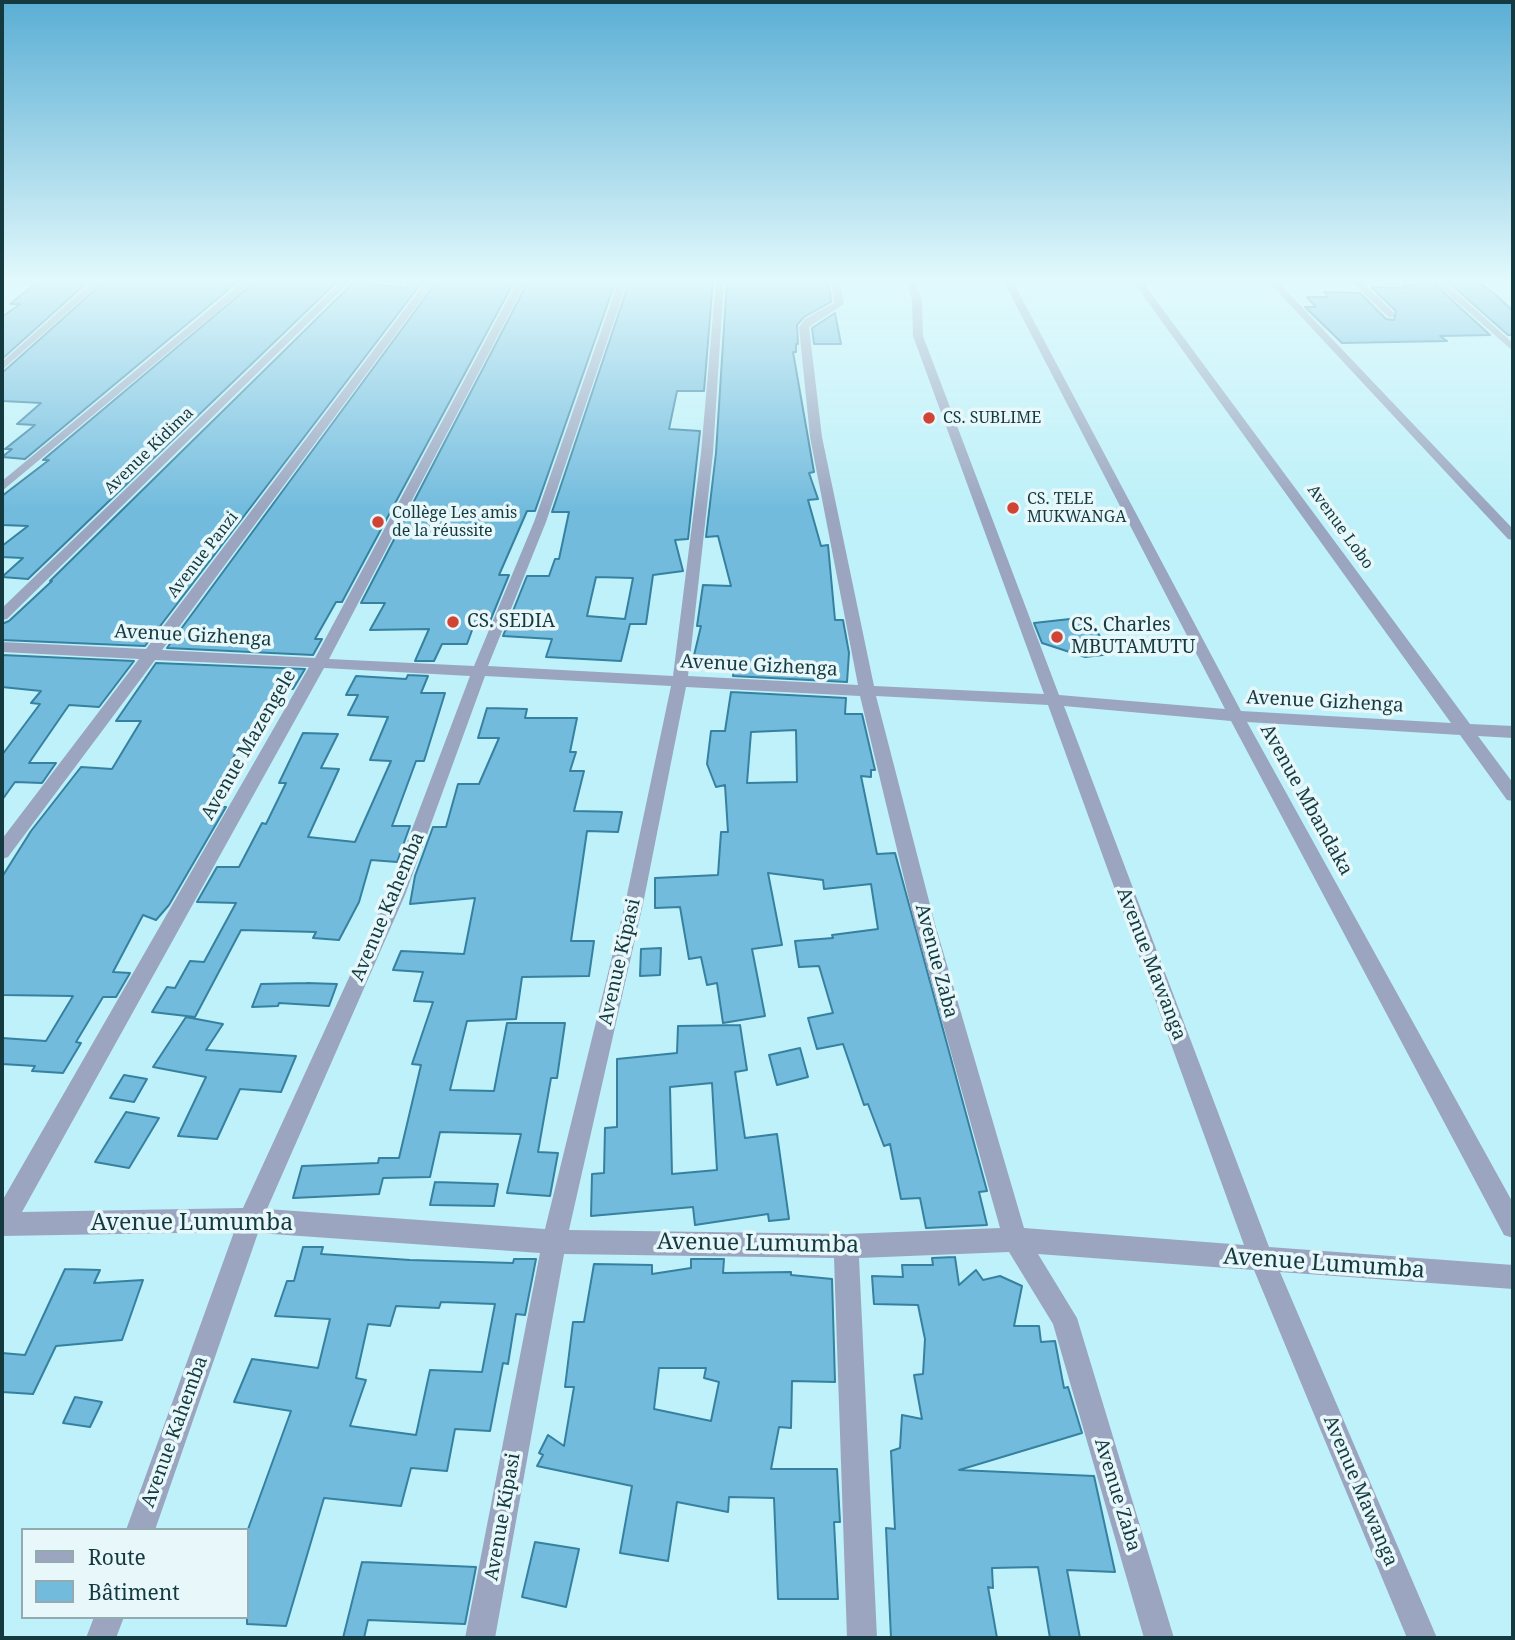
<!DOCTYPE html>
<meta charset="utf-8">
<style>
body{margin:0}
#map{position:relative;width:1515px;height:1640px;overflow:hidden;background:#bef1f9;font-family:"Noto Serif",serif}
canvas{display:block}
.frame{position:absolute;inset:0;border:4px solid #143a40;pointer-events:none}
.legend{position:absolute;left:21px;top:1528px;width:228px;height:91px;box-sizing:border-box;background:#e7f7fa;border:2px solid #93abb0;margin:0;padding:9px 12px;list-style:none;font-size:21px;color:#143a40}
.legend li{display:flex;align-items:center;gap:14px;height:35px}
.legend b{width:35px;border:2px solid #93abb0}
</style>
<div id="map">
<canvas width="1515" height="1640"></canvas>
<div class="frame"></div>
<ul class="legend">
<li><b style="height:9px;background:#9ba5bf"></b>Route</li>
<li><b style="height:19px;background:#72bbdd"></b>Bâtiment</li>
</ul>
</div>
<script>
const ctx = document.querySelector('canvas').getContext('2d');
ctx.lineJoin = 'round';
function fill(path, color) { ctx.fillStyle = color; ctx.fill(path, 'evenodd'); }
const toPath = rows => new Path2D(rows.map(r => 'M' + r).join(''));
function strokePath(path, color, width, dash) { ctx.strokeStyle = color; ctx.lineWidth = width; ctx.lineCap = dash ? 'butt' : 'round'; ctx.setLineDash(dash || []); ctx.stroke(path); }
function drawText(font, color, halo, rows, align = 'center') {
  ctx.font = font + ' "Noto Serif",serif'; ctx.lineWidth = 7; ctx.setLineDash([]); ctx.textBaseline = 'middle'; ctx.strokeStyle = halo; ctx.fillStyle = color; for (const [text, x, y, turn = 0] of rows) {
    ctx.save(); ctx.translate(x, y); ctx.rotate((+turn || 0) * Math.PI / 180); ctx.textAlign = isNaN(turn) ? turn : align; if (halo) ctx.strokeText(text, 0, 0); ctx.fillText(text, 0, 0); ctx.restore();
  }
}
const building = toPath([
 [40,280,90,280,2,359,2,317,20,304,10,304,40,280],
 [106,280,240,280,25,459,2,457,12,449,5,449,35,425,17,424,41,403,2,401,2,373,106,280],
 [257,280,339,280,28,579,2,577,23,558,2,557,2,546,28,526,2,525,2,496,49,460,43,460,257,280],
 [438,280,515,280,342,602,336,602,315,639,322,639,313,655,167,648,438,280],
 [529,280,616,280,535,511,527,511,499,575,509,575,488,626,475,622,467,644,442,644,434,661,415,661,429,629,370,630,385,603,361,603,529,280],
 [630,280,713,280,704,391,677,391,669,429,700,431,688,539,675,540,683,571,653,575,646,624,630,624,621,661,546,657,552,639,503,636,527,576,549,576,555,559,559,559,569,512,552,512,630,280],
 [596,577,633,578,625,619,587,616,596,577],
 [727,280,739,280,739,284,826,280,830,290,831,302,804,317,797,325,798,344,796,344,796,352,793,352,814,472,809,473,818,499,808,500,821,546,828,545,835,620,843,620,849,653,847,682,733,676,734,668,692,664,701,626,697,626,703,585,731,586,718,536,706,537,716,453,727,280],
 [1410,280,1430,280,1490,335,1440,336,1447,341,1342,343,1305,307,1316,307,1307,297,1328,297,1324,292,1360,293,1386,319,1394,320,1396,311,1371,287,1407,288,1403,285,1414,285,1410,280],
 [1446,280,1476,280,1497,296,1513,311,1513,335,1508,335,1446,280],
 [419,281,423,281,145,646,2,640,2,624,9,621,52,581,50,581,354,282,406,288,409,283,419,281],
 [835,313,841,344,814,344,812,328,835,313],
 [1088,617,1111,654,1085,657,1042,643,1034,623,1088,617],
 [2,655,134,661,99,707,69,705,29,763,56,763,42,783,15,782,2,800,2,755,40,704,31,703,41,691,2,687,2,655],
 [156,663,305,669,293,689,284,689,250,749,239,747,207,806,226,807,169,905,156,920,143,915,113,972,130,973,116,997,103,997,76,1042,81,1043,63,1073,32,1071,35,1066,2,1064,2,1038,46,1041,73,996,2,995,2,877,31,831,81,767,112,769,141,721,116,721,156,663],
 [408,675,428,676,421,693,445,693,424,761,416,761,392,826,410,826,397,862,371,860,359,902,339,940,313,938,316,932,241,930,195,1017,152,1012,167,987,175,988,190,961,204,962,236,903,197,902,217,867,239,867,262,823,266,824,286,783,279,783,303,733,338,734,321,768,339,769,308,837,355,842,391,761,370,760,388,717,348,715,358,695,346,695,356,676,406,679,408,675],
 [731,692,846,698,845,714,862,714,875,770,871,770,871,777,861,776,877,854,895,853,987,1191,979,1192,987,1225,926,1228,920,1198,901,1199,890,1144,884,1146,868,1104,864,1105,843,1044,817,1049,808,1018,833,1013,819,966,799,967,795,941,833,938,832,935,878,929,871,884,824,889,823,880,768,873,782,945,752,949,765,1016,723,1023,717,983,707,985,701,957,689,959,680,907,655,908,655,878,718,875,721,832,728,832,725,785,716,787,707,764,711,731,725,731,731,692],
 [796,730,797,782,747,783,751,732,796,730],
 [487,708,527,709,525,718,577,718,570,752,576,752,570,771,584,771,574,811,622,812,618,832,587,831,571,941,594,941,589,976,522,977,516,1019,467,1021,450,1090,494,1091,507,1023,565,1023,557,1078,551,1078,538,1152,558,1153,550,1196,507,1193,521,1134,440,1132,430,1177,383,1178,379,1194,293,1198,302,1166,378,1163,379,1158,399,1158,421,1065,412,1064,433,1002,414,1001,423,972,393,970,401,951,464,954,475,898,410,904,415,876,433,827,446,827,458,784,479,784,499,738,478,738,487,708],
 [661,948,660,975,640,976,641,949,661,948],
 [307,983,337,984,329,1006,279,1003,278,1006,252,1007,261,984,307,983],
 [186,1017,223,1024,206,1050,296,1056,281,1092,240,1089,217,1139,178,1136,206,1077,153,1067,186,1017],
 [740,1025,747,1070,735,1072,745,1138,777,1134,789,1219,769,1221,768,1214,695,1225,693,1207,591,1216,592,1174,604,1173,605,1128,617,1127,617,1059,677,1053,678,1026,740,1025],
 [712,1083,717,1170,672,1174,670,1087,712,1083],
 [800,1048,808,1077,777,1085,769,1055,800,1048],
 [124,1075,147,1079,134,1102,110,1098,124,1075],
 [126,1112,159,1118,129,1168,95,1162,126,1112],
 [435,1182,498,1184,494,1206,430,1205,435,1182],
 [303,1247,323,1247,321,1254,410,1260,513,1263,514,1259,536,1259,525,1315,516,1314,508,1364,503,1363,490,1431,455,1429,447,1471,411,1468,401,1506,324,1498,286,1626,247,1624,247,1532,291,1411,234,1402,252,1359,318,1368,330,1319,275,1316,287,1281,294,1281,303,1247],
 [441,1302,495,1304,482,1372,430,1370,416,1435,350,1426,366,1380,356,1378,368,1324,390,1326,396,1306,439,1308,441,1302],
 [955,1257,959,1285,976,1270,983,1280,1000,1276,1022,1286,1014,1326,1039,1326,1041,1342,1055,1341,1064,1388,1068,1387,1082,1433,959,1470,1094,1476,1115,1572,1067,1570,1080,1638,1050,1638,1038,1567,992,1568,993,1588,988,1587,997,1638,891,1638,886,1528,895,1529,891,1451,900,1448,902,1415,922,1419,914,1375,923,1374,925,1339,918,1305,874,1304,872,1276,903,1277,902,1265,933,1265,932,1258,955,1257],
 [691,1259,724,1259,723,1273,791,1272,791,1275,832,1279,835,1382,792,1381,791,1428,779,1427,771,1469,837,1469,840,1522,834,1522,838,1599,778,1599,774,1498,729,1497,728,1512,677,1502,668,1561,620,1553,632,1486,537,1466,543,1455,539,1453,548,1435,564,1446,574,1387,565,1387,573,1322,584,1322,594,1264,652,1265,652,1274,691,1268,691,1259],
 [659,1368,706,1368,704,1378,719,1382,711,1421,654,1409,659,1368],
 [65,1269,100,1270,94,1283,143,1280,122,1340,56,1346,33,1394,2,1392,2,1353,25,1355,65,1269],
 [75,1397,102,1402,90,1427,63,1423,75,1397],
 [535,1542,579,1549,566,1607,522,1597,535,1542],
 [362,1562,476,1567,465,1624,368,1620,364,1638,343,1638,362,1562]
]);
fill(building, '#72bbdd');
strokePath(building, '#3680a0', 2);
fill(toPath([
 [94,280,104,280,2,370,2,362,94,280],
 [245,280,255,280,2,491,2,481,245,280],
 [343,280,352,280,7,619,2,620,2,608,343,280],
 [427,280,436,280,162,650,315,658,518,280,527,280,329,659,474,666,534,522,619,280,628,280,546,522,488,666,673,676,701,453,716,280,724,280,713,453,688,676,858,685,810,437,799,327,805,319,834,303,831,280,839,280,844,304,809,327,822,437,874,686,1044,694,913,336,912,300,906,280,915,280,922,300,923,336,1059,695,1225,709,1003,280,1012,280,1241,711,1451,723,1132,280,1141,280,1470,724,1513,726,1513,738,1478,736,1513,783,1513,801,1507,800,1460,735,1247,722,1513,1203,1513,1238,1504,1235,1231,721,1064,706,1269,1247,1513,1265,1513,1289,1280,1272,1437,1638,1407,1638,1254,1270,1038,1254,1077,1318,1174,1638,1144,1638,1053,1324,1009,1252,859,1258,877,1638,847,1638,834,1258,564,1254,495,1638,465,1638,540,1253,258,1233,155,1530,126,1530,234,1232,2,1236,2,1201,309,667,155,660,8,857,2,859,2,839,139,659,2,652,2,642,146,649,427,280],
 [324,668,470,676,387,895,243,1208,22,1212,324,668],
 [485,676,671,686,625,904,545,1229,267,1209,405,895,485,676],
 [686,687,860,696,915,924,1000,1228,846,1234,569,1230,643,904,686,687],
 [876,696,1048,705,1244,1245,1024,1228,935,924,876,696],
 [1267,280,1276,280,1513,529,1513,540,1508,539,1267,280],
 [1350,280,1360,280,1394,313,1394,317,1388,317,1350,280],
 [1432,280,1442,280,1513,343,1513,351,1432,280],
 [94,1617,124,1617,116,1638,86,1638,94,1617]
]), '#9ba5bf');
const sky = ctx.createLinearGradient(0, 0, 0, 510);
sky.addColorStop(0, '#5aaed4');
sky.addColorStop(0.55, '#e2f9fc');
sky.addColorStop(1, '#e2f9fc00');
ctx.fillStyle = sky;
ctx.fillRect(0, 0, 1515, 510);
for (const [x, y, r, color] of [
 [929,418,7,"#d14435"],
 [1013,508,7,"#d14435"],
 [378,522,7,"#d14435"],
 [453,622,7,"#d14435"],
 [1057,637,7,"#d14435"]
]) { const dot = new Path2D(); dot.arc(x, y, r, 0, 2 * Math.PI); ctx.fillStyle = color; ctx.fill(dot); strokePath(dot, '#e7f7fa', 2.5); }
drawText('16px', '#143a40', '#e7f7fa', [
 ["CS. SUBLIME",943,418],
 ["CS. TELE",1027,499],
 ["MUKWANGA",1027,517],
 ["Collège Les amis",392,513],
 ["de la réussite",392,531]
], 'left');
drawText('16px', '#143a40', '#e7f7fa', [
 ["Avenue Kidima",149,451,-44],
 ["Avenue Lobo",1340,527,54],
 ["Avenue Panzi",203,555,-52]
]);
drawText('19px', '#143a40', '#e7f7fa', [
 ["CS. SEDIA",467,622],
 ["CS. Charles",1071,626],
 ["MBUTAMUTU",1071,648]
], 'left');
drawText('19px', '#143a40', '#e7f7fa', [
 ["Avenue Gizhenga",193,636,3],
 ["Avenue Gizhenga",759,666,3],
 ["Avenue Gizhenga",1325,702,3],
 ["Avenue Mazengele",249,745,-60],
 ["Avenue Mbandaka",1306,800,61],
 ["Avenue Kahemba",388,907,-67],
 ["Avenue Zaba",936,961,75],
 ["Avenue Kipasi",620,962,-77],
 ["Avenue Mawanga",1151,964,69],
 ["Avenue Kahemba",175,1432,-70],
 ["Avenue Mawanga",1360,1491,67],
 ["Avenue Zaba",1117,1495,73],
 ["Avenue Kipasi",503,1517,-80]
]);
drawText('23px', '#143a40', '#e7f7fa', [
 ["Avenue Lumumba",192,1223],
 ["Avenue Lumumba",758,1244,1],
 ["Avenue Lumumba",1324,1264,4]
]);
</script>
